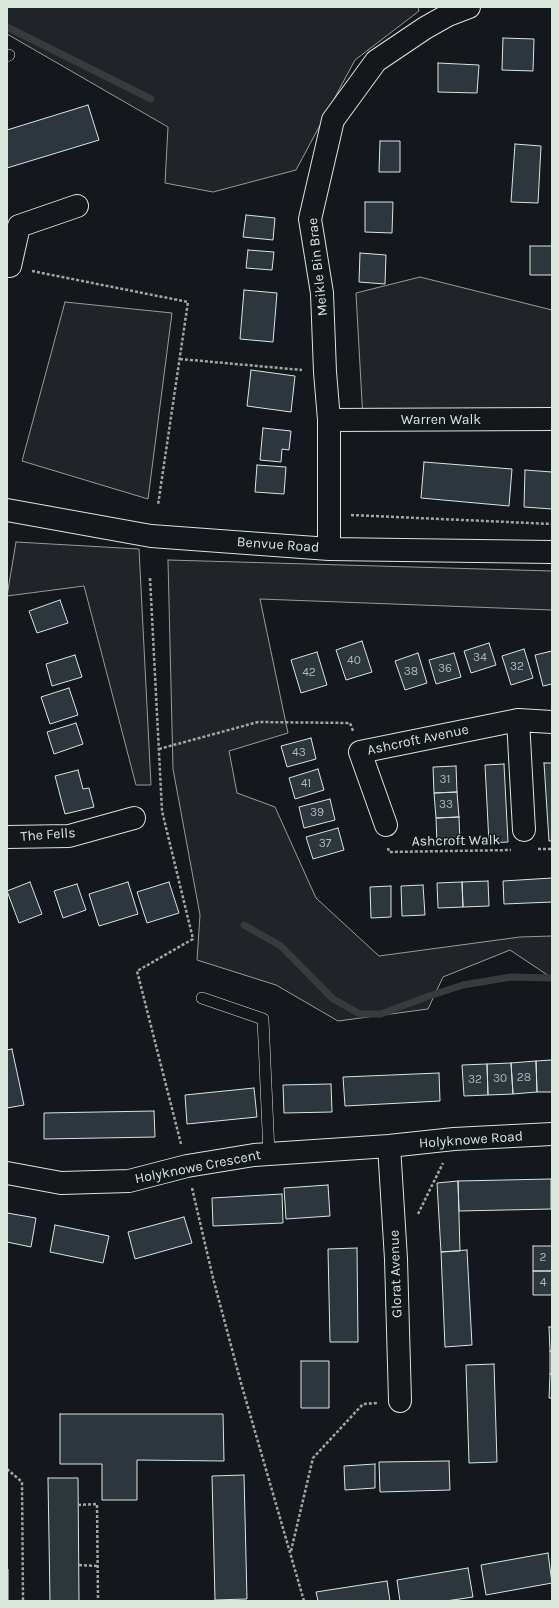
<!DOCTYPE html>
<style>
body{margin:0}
#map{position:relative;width:559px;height:1608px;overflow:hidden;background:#14181c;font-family:Karla,sans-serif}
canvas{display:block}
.frame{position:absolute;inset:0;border:8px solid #d8e6dc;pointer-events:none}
</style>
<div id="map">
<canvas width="559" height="1608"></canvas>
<div class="frame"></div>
</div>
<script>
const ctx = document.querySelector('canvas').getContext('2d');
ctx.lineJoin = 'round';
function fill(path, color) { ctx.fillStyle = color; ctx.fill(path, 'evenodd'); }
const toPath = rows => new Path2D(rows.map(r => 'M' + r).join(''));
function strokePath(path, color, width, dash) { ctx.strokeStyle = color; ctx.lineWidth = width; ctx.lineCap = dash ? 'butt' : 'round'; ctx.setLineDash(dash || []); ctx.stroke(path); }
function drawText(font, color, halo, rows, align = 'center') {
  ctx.font = font + ' Karla,sans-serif'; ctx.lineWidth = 3; ctx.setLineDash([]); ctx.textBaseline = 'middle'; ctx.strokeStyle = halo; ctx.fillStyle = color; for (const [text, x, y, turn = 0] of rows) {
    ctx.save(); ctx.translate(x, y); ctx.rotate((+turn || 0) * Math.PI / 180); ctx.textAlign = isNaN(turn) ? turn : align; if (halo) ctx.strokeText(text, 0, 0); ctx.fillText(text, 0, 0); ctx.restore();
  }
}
const green = toPath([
 [7,7,418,7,419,11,355,60,296,170,213,192,165,183,168,127,7,34,7,7],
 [420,277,552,310,552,419,363,420,356,293,420,277],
 [65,302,172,313,148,499,22,461,65,302],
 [16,542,139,549,151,785,136,785,84,586,7,596,16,542],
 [168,560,552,571,552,610,260,599,288,733,229,751,237,793,275,807,316,898,379,956,520,937,552,936,552,978,510,950,443,977,428,1009,338,1021,276,985,197,960,200,915,173,769,168,560]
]);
fill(green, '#202428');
strokePath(green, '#939e99', 1);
strokePath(toPath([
 [7,27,151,99],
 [244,925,281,946,333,999,360,1014,381,1014,429,996,463,985,511,977,552,978]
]), '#363b3e', 7);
const building = toPath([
 [503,38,534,39,533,71,502,70,503,38],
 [438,63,479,65,477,93,438,92,438,63],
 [88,105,99,140,7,168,7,130,88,105],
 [380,141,400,141,400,172,379,172,380,141],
 [515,144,541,146,538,203,511,202,515,144],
 [365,202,393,202,392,233,365,232,365,202],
 [246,215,275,218,273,240,243,237,246,215],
 [530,246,552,246,552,275,530,275,530,246],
 [248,250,274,252,272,270,246,268,248,250],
 [360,253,386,255,385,284,359,282,360,253],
 [244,290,277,293,273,342,240,339,244,290],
 [251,370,295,376,291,412,247,406,251,370],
 [263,428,291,431,289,450,282,449,281,462,260,460,263,428],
 [424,462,512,469,509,506,421,498,424,462],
 [257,465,286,467,284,494,255,492,257,465],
 [525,470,552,472,552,509,524,507,525,470],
 [60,600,68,623,37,633,29,611,60,600],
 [362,641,372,672,346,680,336,650,362,641],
 [489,643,496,665,471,673,464,651,489,643],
 [524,649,533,678,511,685,502,656,524,649],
 [552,651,552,684,543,686,535,655,552,651],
 [317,652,327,685,301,693,291,660,317,652],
 [418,653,427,683,405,690,395,661,418,653],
 [454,653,461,677,436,684,429,660,454,653],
 [75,655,82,677,52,686,46,664,75,655],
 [69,688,78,715,50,724,41,697,69,688],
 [76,723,83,744,54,754,47,732,76,723],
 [311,738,316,759,287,767,281,746,311,738],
 [544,763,552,763,552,841,549,841,544,763],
 [504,764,508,842,489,843,485,765,504,764],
 [456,766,457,792,434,793,433,767,456,766],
 [318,769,324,790,295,799,289,778,318,769],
 [78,770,83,789,89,788,94,807,65,814,55,776,78,770],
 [457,792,459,817,436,818,434,793,457,792],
 [330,799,335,820,304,828,299,807,330,799],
 [459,817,460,843,437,844,436,818,459,817],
 [338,828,344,850,313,859,306,837,338,828],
 [552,878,552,902,504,904,503,881,552,878],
 [488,881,489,906,463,907,462,882,488,881],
 [30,882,42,914,19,923,7,891,30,882],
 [128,882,138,914,99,926,89,894,128,882],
 [169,882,179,913,147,923,137,892,169,882],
 [462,882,463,907,438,908,437,883,462,882],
 [77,884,86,910,63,918,54,891,77,884],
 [423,885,425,915,402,916,401,886,423,885],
 [391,886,391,917,371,918,370,887,391,886],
 [12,1049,24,1105,7,1108,7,1050,12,1049],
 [552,1060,552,1092,537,1092,536,1061,552,1060],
 [536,1061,537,1092,513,1094,511,1063,536,1061],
 [511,1063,513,1094,488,1095,487,1064,511,1063],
 [487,1064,488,1095,464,1096,462,1065,487,1064],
 [439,1073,440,1101,345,1106,343,1077,439,1073],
 [331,1084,332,1112,284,1113,283,1085,331,1084],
 [254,1088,257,1117,187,1124,185,1095,254,1088],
 [154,1111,155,1137,44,1139,44,1113,154,1111],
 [551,1179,551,1209,459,1211,458,1181,551,1179],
 [458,1181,460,1251,441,1252,437,1183,458,1181],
 [328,1185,330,1216,286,1219,284,1188,328,1185],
 [282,1194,283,1223,213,1226,212,1198,282,1194],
 [7,1213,36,1218,31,1247,7,1242,7,1213],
 [184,1217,192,1243,135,1259,128,1232,184,1217],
 [55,1225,109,1236,103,1263,50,1252,55,1225],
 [533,1246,552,1246,552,1271,533,1271,533,1246],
 [357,1248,358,1342,330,1342,328,1249,357,1248],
 [467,1250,472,1345,445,1347,441,1252,467,1250],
 [533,1271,552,1271,552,1295,533,1295,533,1271],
 [549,1327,552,1327,552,1351,550,1351,549,1327],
 [550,1351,552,1351,552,1374,550,1374,550,1351],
 [301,1361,329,1361,329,1408,301,1408,301,1361],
 [494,1364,497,1462,469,1463,466,1365,494,1364],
 [550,1374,552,1374,552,1398,549,1398,550,1374],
 [60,1414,223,1414,224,1461,137,1460,137,1500,102,1500,102,1464,60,1464,60,1414],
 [449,1461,450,1490,380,1492,379,1462,449,1461],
 [375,1464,375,1488,345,1490,344,1466,375,1464],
 [244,1475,247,1599,215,1600,212,1476,244,1475],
 [48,1478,78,1478,79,1601,50,1601,48,1478],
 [548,1553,552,1583,486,1595,481,1565,548,1553],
 [468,1568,473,1597,446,1601,400,1601,397,1580,468,1568],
 [7,1569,8,1569,8,1601,7,1601,7,1569],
 [387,1581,390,1601,318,1601,316,1592,387,1581]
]);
fill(building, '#2c363c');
strokePath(building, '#d8e6dc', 1);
const lane = toPath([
 [7,56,9,55],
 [202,998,263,1019,269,1153]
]);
const street = toPath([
 [7,266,10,266,19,226,77,206],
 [329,420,552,419],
 [7,510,151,536,329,549,552,552],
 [329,549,329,420,325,372,322,293,310,219,333,120,376,61,425,28,448,15,469,7],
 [518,720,524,830],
 [386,825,360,752,518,720,552,722],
 [7,837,69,836,134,818],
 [389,1146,396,1259,400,1401],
 [7,1173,61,1183,129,1181,187,1166,254,1155,389,1146,454,1139,552,1134]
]);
strokePath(lane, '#d8e6dc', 12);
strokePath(street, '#d8e6dc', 24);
strokePath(toPath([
 [32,271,188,302,158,505],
 [180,359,302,370],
 [351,515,552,524],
 [150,578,162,811,193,939,137,971,181,1144],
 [159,749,258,722,350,723,353,731],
 [388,848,389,852,511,850],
 [538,849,552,849],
 [192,1188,213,1278,241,1383,304,1601],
 [418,1214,443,1163],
 [7,1469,22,1482,23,1601],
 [78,1505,97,1504,98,1601],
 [291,1551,313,1458,363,1404,378,1403],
 [79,1565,98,1566]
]), '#9da8a2', 2.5, [3, 2]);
strokePath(lane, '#14181c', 11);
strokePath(street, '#14181c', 22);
drawText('12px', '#adbab4', null, [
 ["34",480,658],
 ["40",354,661],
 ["32",517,667],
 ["36",445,669],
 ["38",411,672],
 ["42",309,673],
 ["43",299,753],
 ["31",445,780],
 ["41",306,784],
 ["33",446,805],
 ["39",317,813],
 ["37",325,844],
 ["28",524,1078],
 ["30",500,1079],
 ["32",475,1080],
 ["2",543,1258],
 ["4",543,1283]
]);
drawText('14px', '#d8e6dc', '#14181c', [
 ["Meikle Bin Brae",318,267,-96],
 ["Warren Walk",441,420],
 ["Benvue Road",278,545,4],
 ["Ashcroft Avenue",418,740,-12],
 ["The Fells",48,835,-4],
 ["Ashcroft Walk",456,841,-1],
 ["Holyknowe Road",471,1140,-4],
 ["Holyknowe Crescent",198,1167,-11],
 ["Glorat Avenue",396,1274,-92]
]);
</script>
